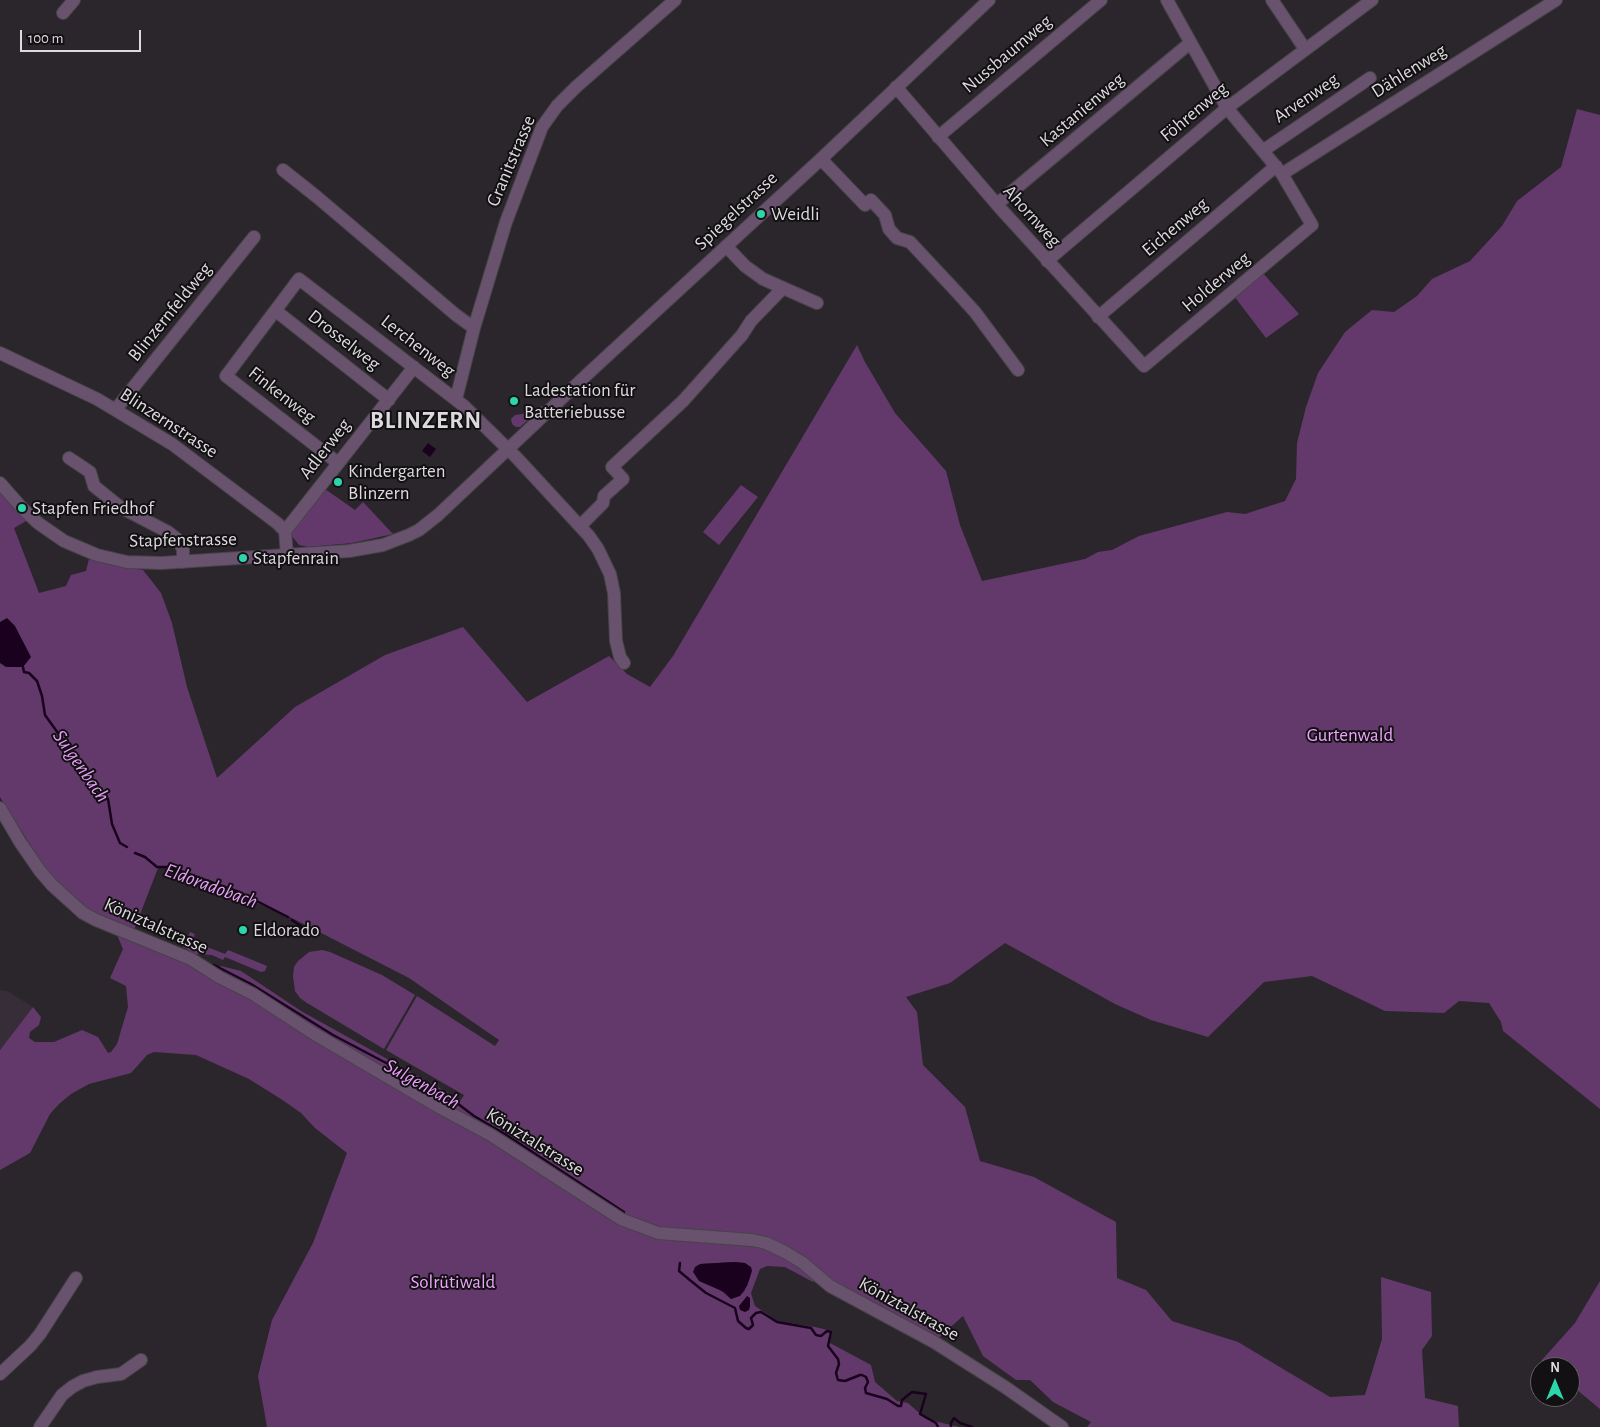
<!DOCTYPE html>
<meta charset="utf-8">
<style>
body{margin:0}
#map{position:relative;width:1600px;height:1427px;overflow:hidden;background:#2b262c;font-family:"Alegreya Sans",sans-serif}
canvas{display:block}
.north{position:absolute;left:1530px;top:1357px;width:50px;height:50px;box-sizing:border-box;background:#121012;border:1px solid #636163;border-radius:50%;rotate:0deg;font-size:14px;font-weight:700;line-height:20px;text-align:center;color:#dddadd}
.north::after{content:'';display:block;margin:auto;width:18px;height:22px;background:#2ed4aa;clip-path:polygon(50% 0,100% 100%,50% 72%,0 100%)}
.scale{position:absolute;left:20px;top:30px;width:121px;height:22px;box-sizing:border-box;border:2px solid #dddadd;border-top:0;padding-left:6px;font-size:15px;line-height:18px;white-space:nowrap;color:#dddadd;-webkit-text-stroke:4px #121012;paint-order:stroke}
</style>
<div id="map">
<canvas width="1600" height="1427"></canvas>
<div class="north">N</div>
<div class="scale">100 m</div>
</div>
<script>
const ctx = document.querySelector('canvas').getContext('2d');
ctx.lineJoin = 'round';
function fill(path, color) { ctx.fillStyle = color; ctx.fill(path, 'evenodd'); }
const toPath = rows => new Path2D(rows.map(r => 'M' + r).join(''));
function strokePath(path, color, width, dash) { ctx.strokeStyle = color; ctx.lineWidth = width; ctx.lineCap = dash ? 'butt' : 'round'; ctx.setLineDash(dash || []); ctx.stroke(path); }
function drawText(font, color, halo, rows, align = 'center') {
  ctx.font = font + ' "Alegreya Sans",sans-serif'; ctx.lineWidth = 4; ctx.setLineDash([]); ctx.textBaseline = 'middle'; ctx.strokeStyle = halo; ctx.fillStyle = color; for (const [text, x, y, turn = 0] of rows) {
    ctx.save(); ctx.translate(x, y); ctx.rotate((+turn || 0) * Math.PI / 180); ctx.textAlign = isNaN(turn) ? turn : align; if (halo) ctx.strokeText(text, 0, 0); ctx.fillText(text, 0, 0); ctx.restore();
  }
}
fill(toPath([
 [0,990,7,991,33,1007,0,1050]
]), '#362d38');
fill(toPath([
 [1577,109,1600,115,1600,1109,1503,1031,1501,1022,1489,1003,1459,1001,1444,1013,1385,1011,1312,976,1264,982,1208,1037,1151,1020,1115,1004,1005,943,950,983,906,997,917,1012,923,1065,965,1107,980,1161,1034,1177,1116,1222,1117,1278,1146,1290,1172,1321,1238,1342,1330,1397,1365,1395,1382,1339,1381,1277,1431,1292,1432,1336,1422,1350,1425,1398,1458,1406,1459,1427,1087,1427,1091,1422,1053,1402,1030,1380,1016,1380,983,1356,963,1316,934,1342,830,1286,811,1281,785,1267,767,1266,760,1269,751,1293,755,1306,777,1321,815,1327,832,1331,830,1343,871,1365,875,1382,897,1401,908,1403,926,1419,959,1427,267,1427,258,1376,272,1320,313,1243,347,1153,315,1128,301,1113,284,1101,249,1079,196,1055,154,1052,147,1055,131,1073,89,1084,71,1094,59,1104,50,1114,30,1153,0,1170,0,1050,33,1007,41,1017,39,1025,30,1032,29,1038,35,1042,54,1042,82,1030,98,1037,108,1053,111,1052,117,1044,128,1007,126,986,110,978,123,949,117,935,215,973,221,966,241,971,301,1011,461,1100,464,1095,386,1050,417,996,495,1046,499,1040,409,978,288,916,173,868,158,868,134,930,99,915,87,908,56,881,45,868,0,797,0,494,1,492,28,520,14,528,39,593,66,586,71,575,86,571,89,559,110,565,143,570,161,593,172,623,187,687,217,778,295,707,385,655,463,627,527,702,609,656,627,674,650,687,673,656,857,345,865,362,895,413,946,471,960,525,982,581,1085,559,1098,552,1112,550,1139,536,1227,512,1245,514,1285,501,1296,479,1297,443,1306,407,1318,373,1345,332,1372,310,1394,312,1417,296,1432,279,1470,261,1502,226,1517,201,1561,167],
 [734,1262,745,1263,749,1267,750,1278,744,1292,731,1299,719,1289,700,1281,700,1264],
 [1262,272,1299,314,1266,338,1234,296],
 [542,406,543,407,520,427,516,427,512,424,511,419,515,415,522,414],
 [741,485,758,497,719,545,703,532],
 [325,489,355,510,363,502,393,534,352,543,308,547,299,545,291,535,291,532],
 [190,932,195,934,192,941,225,954,228,950,267,966,265,971,261,972,225,957,223,960,212,955,195,954,183,947],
 [322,950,330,952,382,975,415,995,384,1049,307,1003,300,998,295,991,293,976,294,967,298,961,309,952],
 [1600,1281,1600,1409,1570,1384,1570,1367,1549,1367,1541,1361,1575,1323]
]), '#63396c');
fill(toPath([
 [428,443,436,449,430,457,422,451],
 [7,618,15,626,31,657,23,667,6,667,0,663,0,622],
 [734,1262,745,1263,751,1267,752,1271,747,1286,740,1296,731,1299,724,1292,699,1281,693,1272,695,1267,700,1264],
 [747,1296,750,1298,750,1306,749,1310,745,1312,740,1310,739,1306]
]), '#1a021f');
strokePath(toPath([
 [23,667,24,672,29,673,37,681,42,696,45,715,68,747,77,765,84,776,108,799,112,824,120,843],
 [120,843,127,847],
 [135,853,145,857,157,867,169,867,239,892,288,917],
 [292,920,314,935],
 [214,965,251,984,333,1035,445,1094,474,1116,505,1134,624,1212],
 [680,1263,679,1271,691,1281,706,1293,735,1308,738,1321,746,1328,749,1329,753,1325,751,1318,756,1313,761,1312,777,1322,811,1328,816,1335,821,1336,827,1331,831,1332,828,1346,838,1359,839,1364,836,1373,838,1380,845,1381,860,1375,862,1375,866,1377,868,1382,865,1388,866,1393,887,1399,898,1406,901,1406,902,1400,912,1392,926,1394,920,1414,936,1423,938,1427],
 [951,1427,951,1423,954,1418,960,1423,972,1427]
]), '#1a021f', 2.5);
const minor = toPath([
 [1272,0,1305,49],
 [63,13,74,0],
 [896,87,1000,208,1144,366,1312,225,1282,174,1227,108,1167,0],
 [938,137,1101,0],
 [1264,150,1370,78],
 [821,159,865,205,871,200,885,215,889,229,897,238,910,242,954,289,975,312,1018,370],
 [283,170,317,197,456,315,474,328],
 [1282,174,1556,0],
 [997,204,1190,43],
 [726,246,745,266,763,279,817,303],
 [1047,261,1227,108,1372,0],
 [276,311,389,400],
 [1098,317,1276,166],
 [0,353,97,399,172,444,277,523,285,531,287,555],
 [456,399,474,328,506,222,542,127,557,106,576,87,675,0],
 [116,409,254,237],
 [69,458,90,472,94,486,120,507,168,532,177,539,183,549,183,562],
 [338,463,226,376,299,279,464,406,516,457,589,536,598,549,610,574,614,593,616,641,620,657,624,663],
 [0,483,22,508,38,523,64,541,97,555,127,562,161,563,349,551,383,545,409,535,419,530,438,515,593,369,821,159,989,0],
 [580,526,603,503,604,496,623,479,612,467,683,401,742,335,751,321,782,289],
 [285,531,414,367],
 [0,808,20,842,40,871,52,885,83,913,96,920,191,959,219,977,253,994,313,1033,439,1107,491,1135,621,1219,658,1233,752,1240,766,1243,785,1252,803,1263,830,1286,934,1342,1005,1387,1062,1427],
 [0,1374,30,1346,40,1334,76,1278],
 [40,1427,62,1395,72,1387,83,1381,97,1377,121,1374,141,1360]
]);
strokePath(minor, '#474348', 14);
strokePath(minor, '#69526e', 12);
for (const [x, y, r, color] of [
 [761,214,5,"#2ed4aa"],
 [514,401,5,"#2ed4aa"],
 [338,482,5,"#2ed4aa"],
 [22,508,5,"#2ed4aa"],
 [243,558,5,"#2ed4aa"],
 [243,930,5,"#2ed4aa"]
]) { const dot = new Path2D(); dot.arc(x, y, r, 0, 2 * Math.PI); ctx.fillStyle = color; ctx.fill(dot); strokePath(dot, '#121012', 2); }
drawText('19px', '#dddadd', '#121012', [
 ["Nussbaumweg",1007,54,-40],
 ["Dählenweg",1409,71,-32],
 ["Arvenweg",1306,98,-34],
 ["Kastanienweg",1082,110,-40],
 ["Föhrenweg",1194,112,-40],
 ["Granitstrasse",511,161,-67],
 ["Spiegelstrasse",736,211,-43],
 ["Ahornweg",1032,216,48],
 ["Eichenweg",1175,227,-40],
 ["Holderweg",1216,282,-40],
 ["Blinzernfeldweg",170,312,-51],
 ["Drosselweg",344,340,38],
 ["Lerchenweg",418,346,38],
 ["Finkenweg",282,395,38],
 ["Blinzernstrasse",169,423,33],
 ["Adlerweg",325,449,-52],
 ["Stapfenstrasse",183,540,-1],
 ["Köniztalstrasse",156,926,24],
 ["Köniztalstrasse",535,1142,32],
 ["Köniztalstrasse",909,1309,29]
]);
drawText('19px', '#dddadd', '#121012', [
 ["Weidli",771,214],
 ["Ladestation für",524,390],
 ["Batteriebusse",524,412],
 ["Kindergarten",348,471],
 ["Blinzern",348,493],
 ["Stapfen Friedhof",32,508],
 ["Stapfenrain",253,558],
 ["Eldorado",253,930]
], 'left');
drawText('19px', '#eea3fd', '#121012', [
 ["Gurtenwald",1350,735],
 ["Solrütiwald",453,1282]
]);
drawText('italic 20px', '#e99ef9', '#121012', [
 ["Sulgenbach",81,766,55],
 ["Eldoradobach",211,886,20],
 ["Sulgenbach",422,1084,29]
]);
ctx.letterSpacing = '1px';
drawText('bold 24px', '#dddadd', '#121012', [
 ["BLINZERN",426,421]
]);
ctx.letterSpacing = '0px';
</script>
